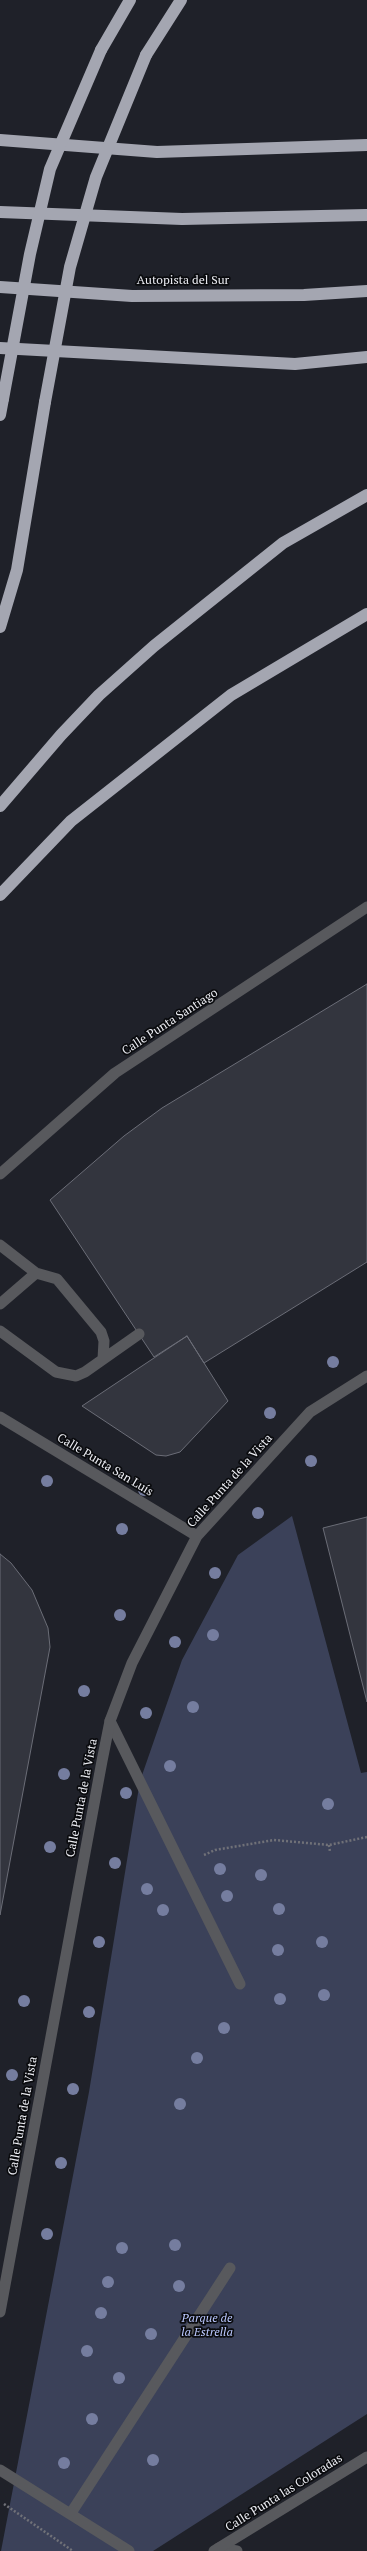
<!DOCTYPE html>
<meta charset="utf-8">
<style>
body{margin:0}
canvas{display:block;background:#1f2129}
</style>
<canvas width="367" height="2551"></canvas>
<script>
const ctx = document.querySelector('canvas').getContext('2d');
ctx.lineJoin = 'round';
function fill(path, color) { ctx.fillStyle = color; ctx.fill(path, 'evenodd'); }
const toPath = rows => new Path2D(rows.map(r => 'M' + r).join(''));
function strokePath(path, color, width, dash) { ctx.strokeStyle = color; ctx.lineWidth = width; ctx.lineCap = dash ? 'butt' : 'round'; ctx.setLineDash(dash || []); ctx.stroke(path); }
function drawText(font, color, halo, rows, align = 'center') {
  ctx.font = font + ' "PT Serif",serif'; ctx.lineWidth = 3.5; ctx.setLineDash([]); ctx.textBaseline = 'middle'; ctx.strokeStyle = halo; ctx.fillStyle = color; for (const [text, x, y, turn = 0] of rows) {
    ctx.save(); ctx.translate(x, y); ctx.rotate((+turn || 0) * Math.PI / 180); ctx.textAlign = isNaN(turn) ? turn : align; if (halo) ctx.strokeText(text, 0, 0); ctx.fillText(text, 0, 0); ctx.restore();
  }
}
fill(toPath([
 [292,1516,361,1773,367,1772,367,2414,153,2551,1,2551,89,2092,140,1781,182,1660,238,1555]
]), '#3b4159');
const building = toPath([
 [367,984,367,1262,204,1363,187,1336,154,1357,50,1200,124,1136,162,1108,367,984],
 [187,1336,228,1401,180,1452,166,1456,156,1455,82,1406,187,1336],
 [367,1517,367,1702,323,1528,367,1517],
 [0,1554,11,1563,32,1590,48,1628,50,1647,0,1915,0,1554]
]);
fill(building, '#33353e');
strokePath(building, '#6b6d77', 1);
strokePath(toPath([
 [329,1845,330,1852],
 [204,1855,215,1850,274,1840,329,1845,367,1837],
 [4,2504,73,2551]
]), '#707178', 2.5, [2, 2]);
strokePath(toPath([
 [0,1245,36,1273,0,1304],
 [36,1273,57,1279,101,1332,104,1341,103,1359],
 [0,1331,56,1372,76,1376,85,1372,139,1334]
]), '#58595d', 11);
strokePath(toPath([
 [110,1721,240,1984],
 [0,2470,129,2551],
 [71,2513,230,2268],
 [219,2548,237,2551]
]), '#58595d', 11);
strokePath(toPath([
 [0,1174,115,1073,367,907],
 [0,1417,197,1536],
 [0,2312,102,1761,110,1721,132,1663,197,1536,310,1412,367,1376],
 [214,2551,367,2457]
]), '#58595d', 11);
strokePath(toPath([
 [101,50,130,0],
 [146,55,181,0],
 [0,140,157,152,367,145],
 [0,212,182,219,367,215],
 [0,287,132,296,304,295,367,291],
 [0,348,295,364,367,357],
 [0,415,3,399],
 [0,627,17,570,45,402],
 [0,806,61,735,99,695,154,646,283,543,367,495],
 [0,895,71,821,231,695,367,614]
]), '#a4a6b1', 12);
strokePath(toPath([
 [3,399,30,254,50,169,101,50],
 [45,402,70,267,96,177,146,55]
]), '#a4a6b1', 12);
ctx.fillStyle = '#757d9f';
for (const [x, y] of [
 [333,1362],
 [270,1413],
 [311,1461],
 [47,1481],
 [144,1490],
 [258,1513],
 [122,1529],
 [215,1573],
 [120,1615],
 [213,1635],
 [175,1642],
 [84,1691],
 [193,1707],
 [146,1713],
 [170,1766],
 [64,1774],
 [126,1793],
 [328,1804],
 [50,1847],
 [115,1863],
 [220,1869],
 [261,1875],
 [147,1889],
 [227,1896],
 [279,1909],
 [163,1910],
 [99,1942],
 [322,1942],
 [278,1950],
 [324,1995],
 [280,1999],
 [24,2001],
 [89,2012],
 [224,2028],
 [197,2058],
 [12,2075],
 [73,2089],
 [180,2104],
 [61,2163],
 [47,2234],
 [175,2245],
 [122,2248],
 [108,2282],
 [179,2286],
 [101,2313],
 [151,2334],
 [87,2351],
 [119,2378],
 [92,2419],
 [153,2460],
 [64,2463]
]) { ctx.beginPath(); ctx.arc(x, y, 6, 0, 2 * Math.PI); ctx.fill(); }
drawText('12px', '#edeef4', '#0a0b0e', [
 ["Autopista del Sur",183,281],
 ["Calle Punta Santiago",170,1022,-33],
 ["Calle Punta San Luís",105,1465,31],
 ["Calle Punta de la Vista",230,1481,-48],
 ["Calle Punta de la Vista",82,1798,-79],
 ["Calle Punta de la Vista",23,2116,-80],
 ["Calle Punta las Coloradas",284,2493,-32]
]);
drawText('italic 12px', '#bbc8ff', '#0a0b0e', [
 ["Parque de",207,2319],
 ["la Estrella",207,2333]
]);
</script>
